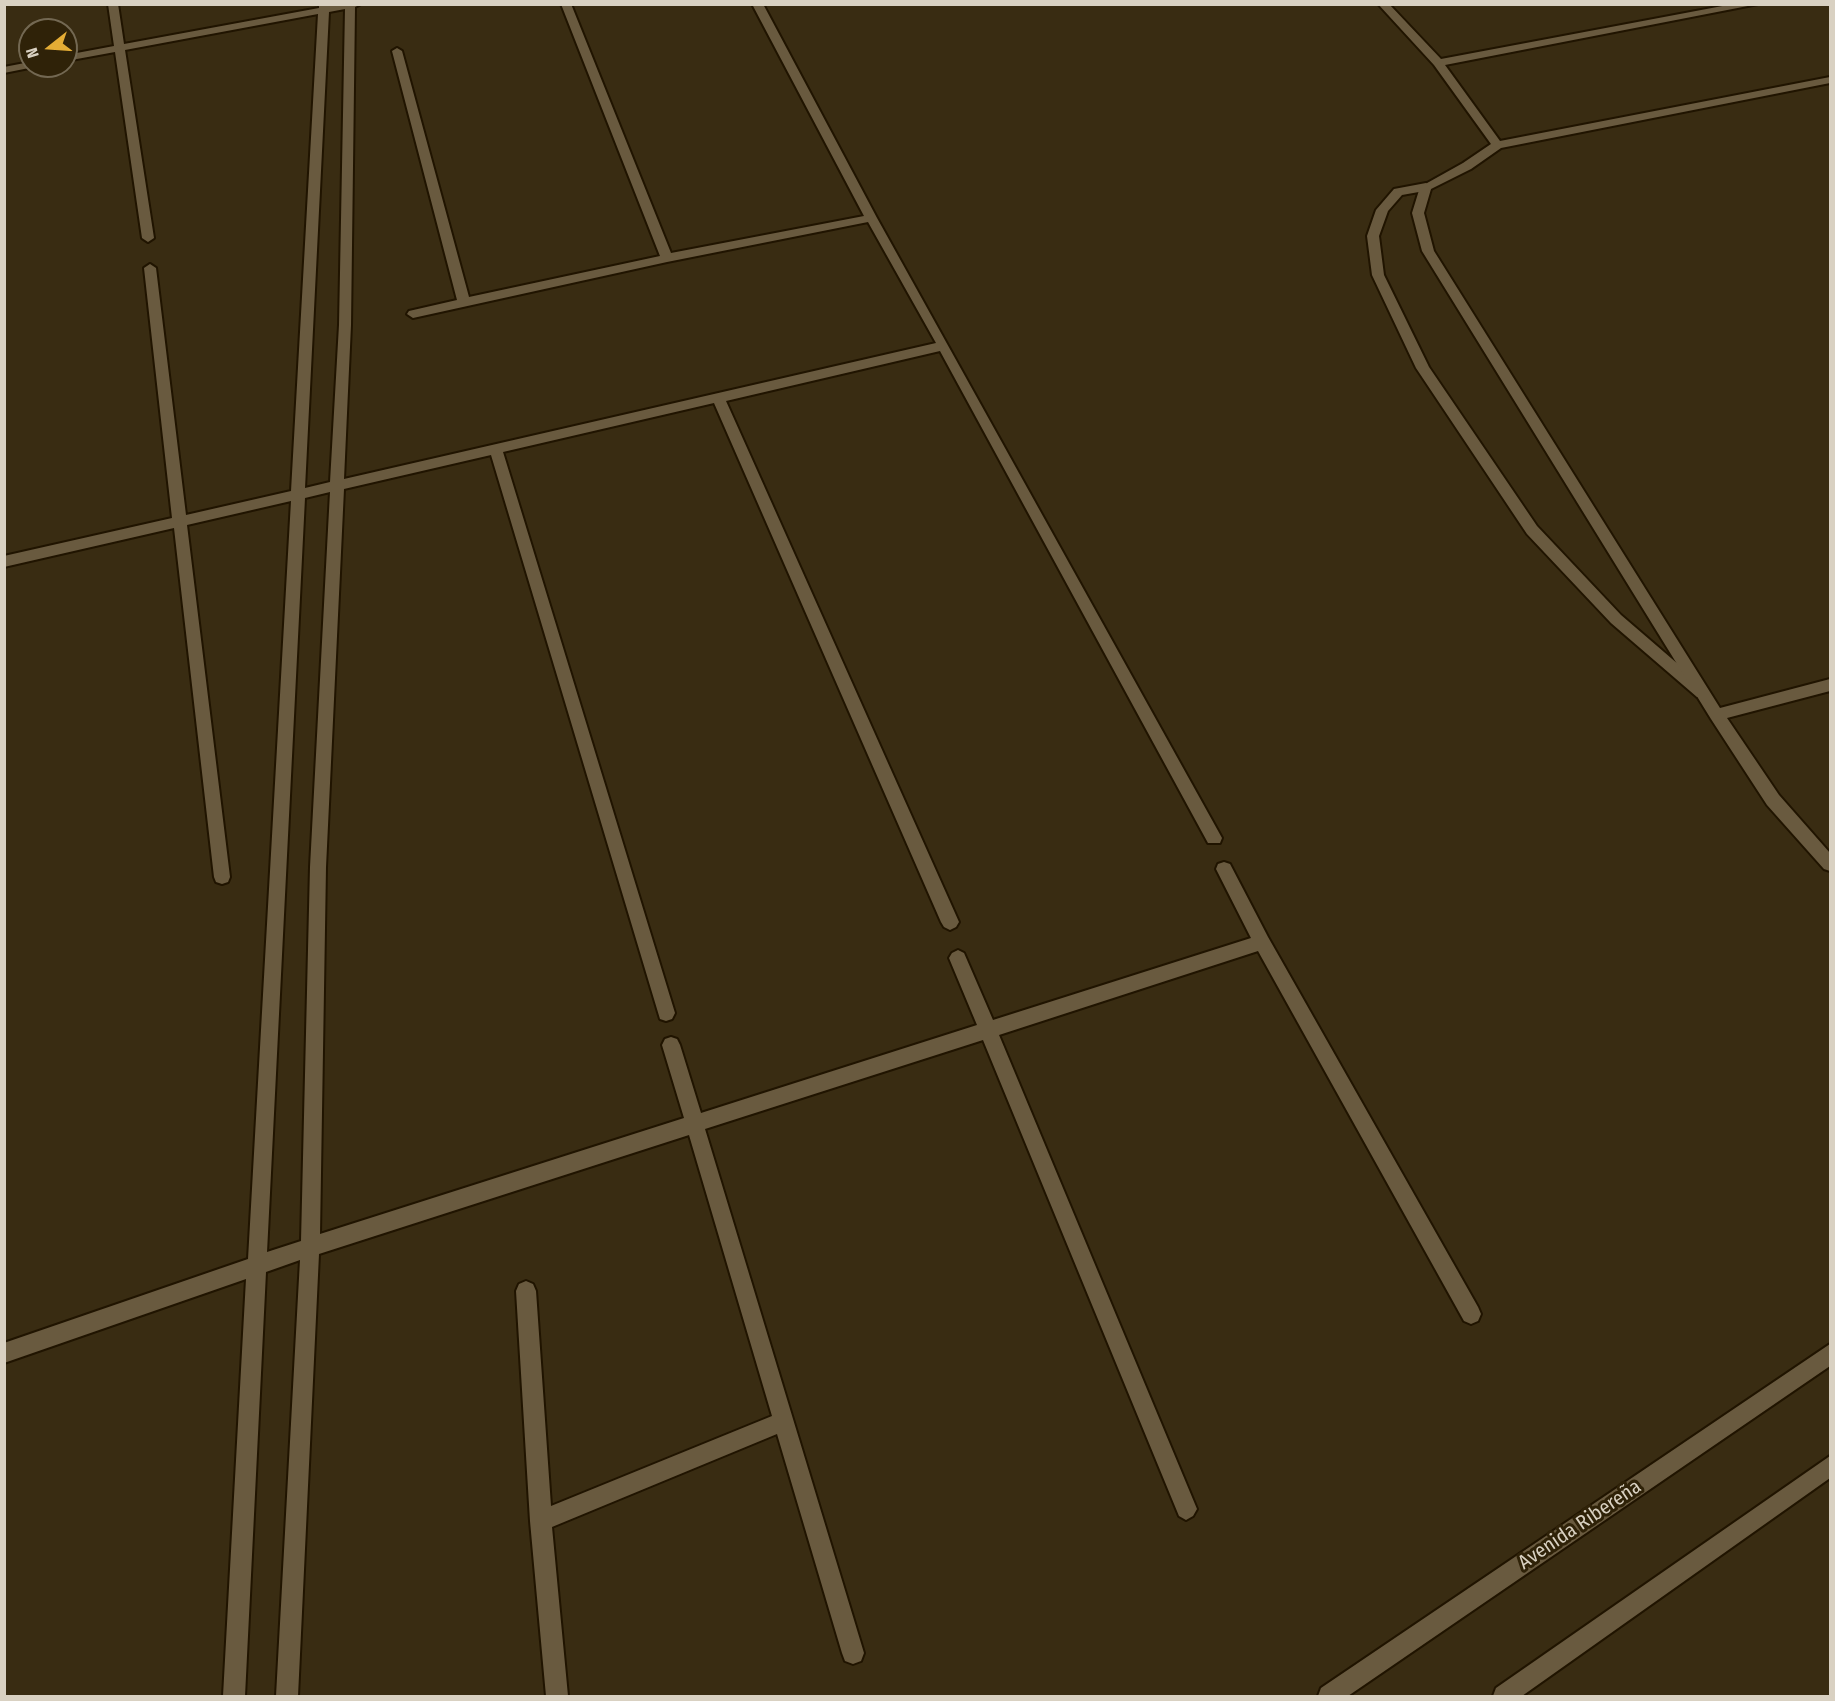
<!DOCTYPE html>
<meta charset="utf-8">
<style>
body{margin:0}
#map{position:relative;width:1835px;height:1701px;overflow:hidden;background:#392c12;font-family:"Fira Sans Condensed",sans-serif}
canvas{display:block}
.frame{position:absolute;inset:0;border:6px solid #d9d1c2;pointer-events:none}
.north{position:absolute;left:18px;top:18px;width:60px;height:60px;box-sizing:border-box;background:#2f2208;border:2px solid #736852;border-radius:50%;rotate:253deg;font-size:16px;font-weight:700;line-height:24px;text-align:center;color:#d9d1c2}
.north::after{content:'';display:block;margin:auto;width:21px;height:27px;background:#e5ad35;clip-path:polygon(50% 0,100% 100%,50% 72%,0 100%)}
</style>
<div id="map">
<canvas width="1835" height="1701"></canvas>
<div class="frame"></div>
<div class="north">N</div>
</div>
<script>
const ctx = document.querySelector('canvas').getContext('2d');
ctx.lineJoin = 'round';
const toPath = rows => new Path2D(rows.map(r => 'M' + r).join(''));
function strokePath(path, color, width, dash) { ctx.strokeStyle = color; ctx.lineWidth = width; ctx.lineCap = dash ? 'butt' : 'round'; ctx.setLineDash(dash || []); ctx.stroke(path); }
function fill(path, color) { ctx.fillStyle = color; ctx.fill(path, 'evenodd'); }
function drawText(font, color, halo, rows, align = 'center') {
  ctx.font = font + ' "Fira Sans Condensed",sans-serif'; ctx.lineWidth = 6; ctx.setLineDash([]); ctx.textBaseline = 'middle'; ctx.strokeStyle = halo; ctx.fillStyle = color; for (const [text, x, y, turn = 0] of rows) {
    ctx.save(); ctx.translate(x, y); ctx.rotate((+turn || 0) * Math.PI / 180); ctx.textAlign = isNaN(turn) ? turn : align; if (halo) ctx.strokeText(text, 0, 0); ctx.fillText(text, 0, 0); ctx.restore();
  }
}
const service = toPath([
 [1426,183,1432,187,1430,190,1402,195,1388,211,1379,236,1384,275,1429,367,1537,526,1621,615,1707,689,1710,693,1707,697,1697,697,1611,623,1527,534,1416,368,1372,275,1367,236,1376,210,1394,189,1426,183]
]);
const minor = toPath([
 [108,4,118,4,124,44,319,8,319,4,361,4,355,7,351,325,344,479,936,343,868,222,667,262,413,318,407,314,409,311,457,300,392,51,397,48,402,51,469,297,660,256,561,4,571,4,671,253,864,216,752,4,763,4,877,218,1222,838,1220,843,1208,843,940,351,726,401,959,922,956,927,950,930,944,927,941,922,714,403,503,452,675,1013,672,1019,666,1021,660,1019,491,455,344,489,326,867,320,1234,684,1118,662,1045,665,1039,671,1037,677,1039,680,1045,701,1113,977,1025,949,958,952,953,958,950,964,953,993,1020,1251,938,1216,869,1218,864,1224,862,1230,864,1268,937,1478,1307,1481,1314,1478,1321,1471,1324,1464,1321,1258,951,999,1035,1197,1509,1193,1516,1186,1520,1179,1516,983,1040,705,1129,864,1653,861,1661,853,1664,845,1661,842,1653,777,1434,552,1527,568,1696,546,1696,530,1521,516,1291,519,1284,526,1281,533,1284,536,1291,551,1506,772,1416,689,1135,319,1254,298,1696,276,1696,300,1260,266,1272,245,1696,223,1696,246,1279,4,1363,4,1343,248,1259,291,501,187,525,230,877,228,882,222,884,216,882,214,877,174,528,4,567,4,556,172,518,144,268,150,264,156,268,186,515,291,491,318,14,125,50,154,238,148,242,142,238,115,52,66,61,66,55,114,46,108,4],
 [345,9,339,325,330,482,305,488,329,12,345,9],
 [330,492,310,867,301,1241,267,1252,305,498,330,492],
 [1378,4,1389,4,1441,59,1733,4,1758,4,1445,65,1500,141,1830,77,1830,83,1501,148,1471,169,1431,189,1424,213,1434,251,1720,708,1830,679,1830,691,1727,718,1779,795,1830,853,1830,871,1824,869,1767,805,1711,719,1422,251,1412,213,1420,187,1463,163,1491,144,1434,65,1378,4],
 [30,62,30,66,34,67,4,73,4,67,30,62]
]);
const tertiary = toPath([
 [1830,1344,1830,1366,1348,1696,1318,1696,1321,1688,1830,1344],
 [1830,1456,1830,1478,1522,1696,1493,1696,1496,1688,1830,1456]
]);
strokePath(service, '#201400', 4);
strokePath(minor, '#201400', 4);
strokePath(tertiary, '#201400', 4);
fill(service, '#695a3f');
fill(minor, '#695a3f');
fill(tertiary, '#695a3f');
drawText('20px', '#d9d1c2', '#2f2208', [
 ["Avenida Ribereña",1580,1525,-34]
]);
</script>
